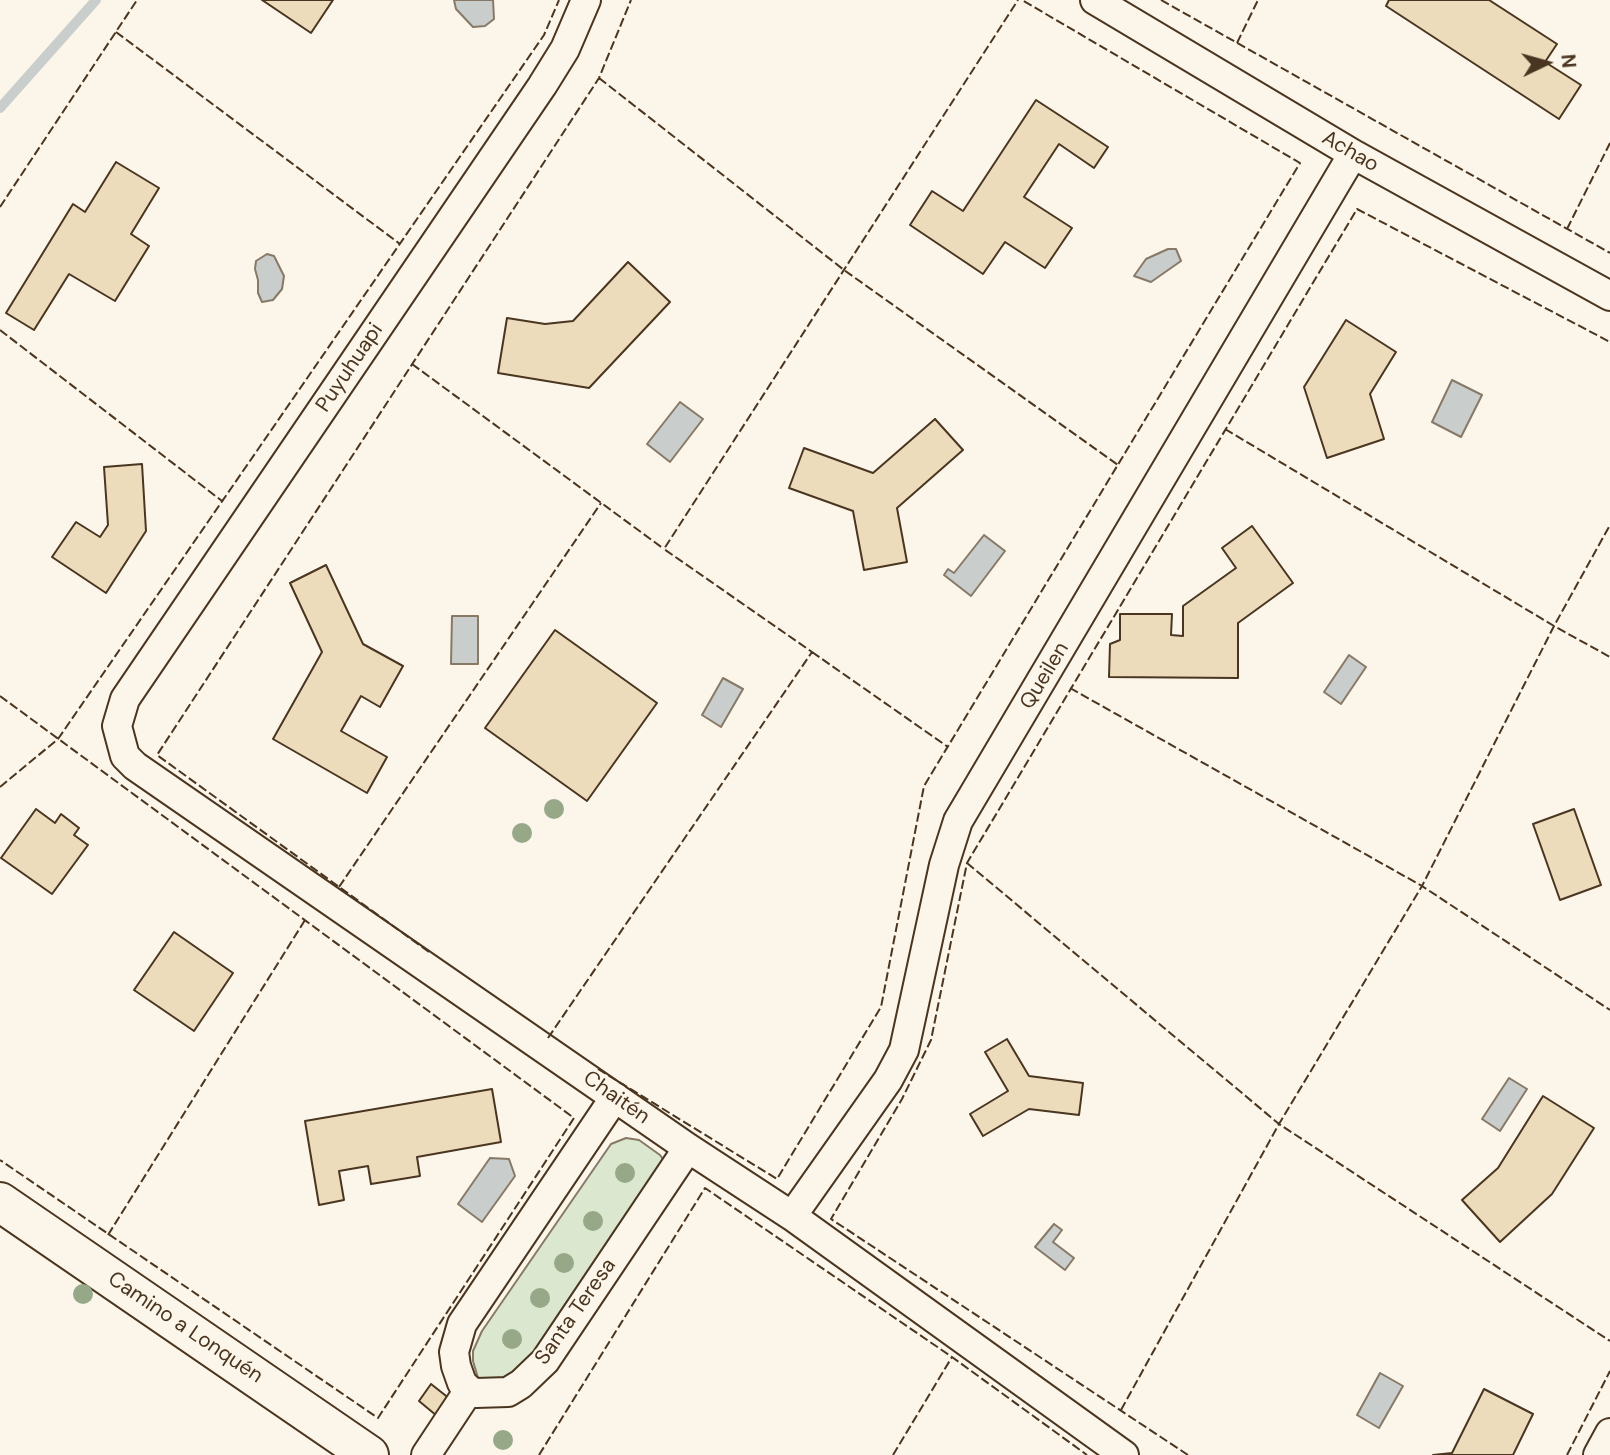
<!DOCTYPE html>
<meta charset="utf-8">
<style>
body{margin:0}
#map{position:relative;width:1610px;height:1455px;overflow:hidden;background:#fbf6e9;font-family:"DM Sans",sans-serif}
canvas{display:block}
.north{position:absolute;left:1512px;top:28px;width:70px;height:70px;-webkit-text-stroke:5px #fbf6e9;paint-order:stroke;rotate:85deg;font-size:19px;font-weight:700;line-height:28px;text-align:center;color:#4a3520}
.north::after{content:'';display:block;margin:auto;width:24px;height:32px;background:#4a3520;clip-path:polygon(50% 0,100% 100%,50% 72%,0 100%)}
</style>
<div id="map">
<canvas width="1610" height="1455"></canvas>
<div class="north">N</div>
</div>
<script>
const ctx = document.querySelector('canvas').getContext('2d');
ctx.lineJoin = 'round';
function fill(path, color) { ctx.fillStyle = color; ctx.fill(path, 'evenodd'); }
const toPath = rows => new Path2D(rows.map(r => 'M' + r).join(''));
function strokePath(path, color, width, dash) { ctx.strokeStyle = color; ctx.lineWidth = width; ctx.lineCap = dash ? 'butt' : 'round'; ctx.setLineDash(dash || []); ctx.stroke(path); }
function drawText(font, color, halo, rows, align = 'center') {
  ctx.font = font + ' "DM Sans",sans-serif'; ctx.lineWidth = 5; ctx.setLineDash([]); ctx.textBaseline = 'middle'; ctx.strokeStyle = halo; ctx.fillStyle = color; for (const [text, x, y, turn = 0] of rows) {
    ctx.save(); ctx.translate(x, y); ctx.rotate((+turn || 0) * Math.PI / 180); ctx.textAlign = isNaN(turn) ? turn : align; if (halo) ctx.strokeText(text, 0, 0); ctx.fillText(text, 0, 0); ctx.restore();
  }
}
const green = toPath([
 [626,1138,639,1140,660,1155,665,1162,528,1372,484,1384,478,1378,473,1361,473,1351,482,1331,611,1144,626,1138]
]);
fill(green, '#dce7d0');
strokePath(green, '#887966', 2);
const water = toPath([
 [454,0,493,0,494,19,485,26,473,27,456,9,454,0],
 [1168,249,1176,249,1181,261,1151,282,1134,276,1146,259,1168,249],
 [267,254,274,256,284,276,282,289,273,300,262,302,258,293,258,280,255,269,256,261,267,254],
 [1452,380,1482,395,1461,437,1432,422,1452,380],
 [680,402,703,419,670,462,647,444,680,402],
 [984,535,1005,551,971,596,944,575,948,569,954,573,984,535],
 [452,616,478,616,478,664,451,664,452,616],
 [1349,655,1366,667,1341,704,1324,692,1349,655],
 [723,678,743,689,721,727,702,715,723,678],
 [1509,1078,1527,1089,1500,1131,1482,1119,1509,1078],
 [490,1158,509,1159,515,1176,482,1222,458,1204,490,1158],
 [1054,1224,1062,1230,1053,1242,1074,1258,1065,1270,1035,1247,1054,1224],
 [1380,1373,1403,1386,1379,1428,1357,1415,1380,1373]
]);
fill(water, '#c9cecd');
strokePath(water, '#887966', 2);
strokePath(toPath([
 [0,108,96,0]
]), '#c9cecd', 10);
const building = toPath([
 [262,0,333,0,311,33,262,0],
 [1389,0,1489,0,1557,44,1545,62,1581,85,1559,119,1386,6,1389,0],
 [1036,100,1108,147,1094,168,1059,144,1024,197,1072,228,1045,268,1005,242,983,274,910,225,932,191,963,211,1036,100],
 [116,162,159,188,131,234,149,246,115,301,69,274,34,330,6,313,73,204,85,212,116,162],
 [628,262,670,302,589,388,498,373,507,318,545,324,573,321,628,262],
 [1346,320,1396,352,1370,394,1384,439,1327,458,1304,387,1346,320],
 [935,419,963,450,897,508,907,562,864,570,853,511,789,488,804,448,873,473,935,419],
 [142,464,146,531,106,593,52,557,76,522,100,537,108,525,104,467,142,464],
 [1252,526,1293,583,1238,623,1238,678,1109,677,1110,644,1120,640,1120,614,1172,614,1171,635,1183,636,1183,606,1236,568,1222,548,1252,526],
 [326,565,363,644,403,666,380,707,361,696,341,731,387,757,367,793,273,739,322,652,290,583,326,565],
 [555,630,657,703,587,801,485,728,555,630],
 [36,809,55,823,61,814,79,828,74,835,88,845,52,894,1,858,36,809],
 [1574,809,1601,885,1560,900,1533,824,1574,809],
 [174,932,233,973,194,1031,134,990,174,932],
 [1007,1039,1029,1076,1083,1083,1079,1115,1029,1109,983,1136,970,1114,1008,1091,985,1052,1007,1039],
 [492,1089,501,1142,417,1157,420,1176,371,1184,368,1166,339,1171,344,1200,319,1205,305,1121,492,1089],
 [1543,1096,1594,1128,1552,1194,1500,1242,1462,1200,1498,1168,1543,1096],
 [431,1384,450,1399,437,1416,419,1401,431,1384],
 [1484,1389,1533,1414,1513,1455,1433,1455,1452,1453,1484,1389]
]);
fill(building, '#ecdcbc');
strokePath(building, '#4a3520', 2);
const street = toPath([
 [586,0,565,49,542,86,125,699,117,726,125,756,135,766,688,1148,792,1216,1124,1455],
 [1095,0,1353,154,1610,296],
 [615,1097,462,1324,454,1352,456,1366,462,1383,469,1390,476,1393,508,1392,521,1384,545,1361,688,1148],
 [792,1216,888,1080,904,1050,944,865,958,821,1353,154],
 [426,1455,469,1390],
 [1598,1455,1610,1433]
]);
const primary = toPath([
 [0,1202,369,1455]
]);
strokePath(street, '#4a3520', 32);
strokePath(primary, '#4a3520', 42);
strokePath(street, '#fbf6e9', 28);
strokePath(primary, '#fbf6e9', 38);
strokePath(toPath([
 [1161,0,1610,253],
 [116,32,400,244],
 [1237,43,1258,0],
 [599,78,844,270,1118,465],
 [0,207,137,0],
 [1567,229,1610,143],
 [0,330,222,501],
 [412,364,664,549],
 [1225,429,1554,626,1610,657],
 [812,652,948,747],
 [1070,688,1422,886,1610,1010],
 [0,696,574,1118,378,1418,0,1160],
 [0,787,58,739,544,35,559,0],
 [967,863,1279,1124,1610,1341],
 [339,887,601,503],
 [429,952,157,755,599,78,631,0],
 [548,1038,812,652,664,549,1018,0],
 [598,1069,777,1179,881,1007,924,786,1300,163,1022,0],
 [108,1235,305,920],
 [1121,1410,1279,1124,1422,886,1554,626,1610,525],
 [539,1455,705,1188,952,1357,1087,1455],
 [893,1455,952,1357],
 [1188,1455,831,1219,902,1099,931,1040,967,863,1357,209,1610,342],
 [1567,1455,1610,1371]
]), '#4a3520', 2, [9, 3.5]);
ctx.fillStyle = '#96a887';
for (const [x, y] of [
 [554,809],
 [522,833],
 [625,1173],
 [593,1221],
 [564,1263],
 [83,1294],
 [540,1298],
 [512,1339],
 [503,1440]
]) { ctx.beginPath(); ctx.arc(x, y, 10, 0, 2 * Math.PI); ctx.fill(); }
drawText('21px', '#4a3520', '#fbf6e9', [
 ["Achao",1350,152,30],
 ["Puyuhuapi",350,368,-56],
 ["Queilen",1045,676,-59],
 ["Chaitén",616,1098,35],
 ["Santa Teresa",576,1312,-55],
 ["Camino a Lonquén",185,1328,34]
]);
</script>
